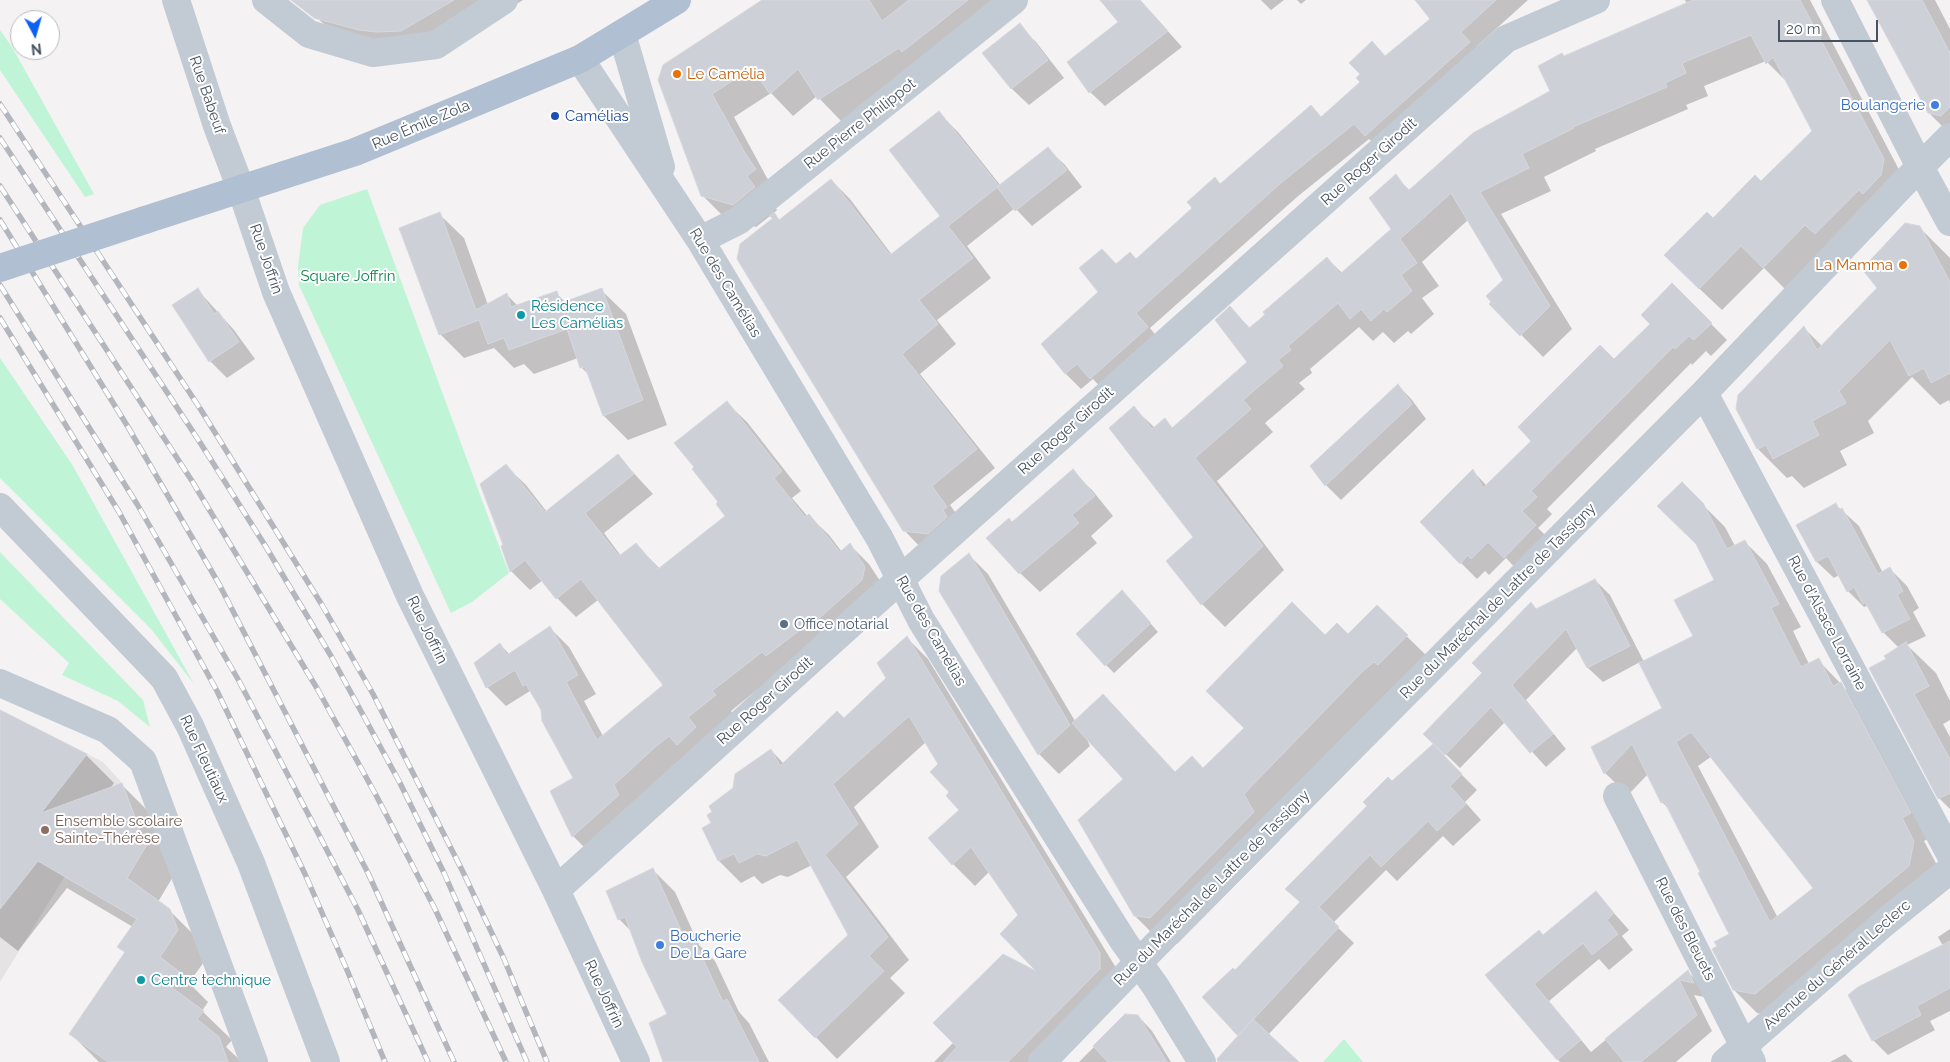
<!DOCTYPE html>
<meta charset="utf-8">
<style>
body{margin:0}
#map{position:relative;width:1950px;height:1062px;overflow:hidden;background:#f4f2f2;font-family:Raleway,sans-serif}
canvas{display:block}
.north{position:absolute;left:10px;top:10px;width:50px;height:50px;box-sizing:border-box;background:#fff;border:1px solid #b6bac0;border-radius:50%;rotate:174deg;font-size:14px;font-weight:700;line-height:20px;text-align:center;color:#485361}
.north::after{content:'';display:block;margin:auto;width:18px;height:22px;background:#0b60f5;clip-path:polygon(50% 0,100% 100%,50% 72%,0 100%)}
.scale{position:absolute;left:1778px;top:20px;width:100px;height:22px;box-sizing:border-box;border:2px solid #485361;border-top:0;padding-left:6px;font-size:15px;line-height:18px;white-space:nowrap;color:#485361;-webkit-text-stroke:4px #fff;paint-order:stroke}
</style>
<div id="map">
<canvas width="1950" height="1062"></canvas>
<div class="north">N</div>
<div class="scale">20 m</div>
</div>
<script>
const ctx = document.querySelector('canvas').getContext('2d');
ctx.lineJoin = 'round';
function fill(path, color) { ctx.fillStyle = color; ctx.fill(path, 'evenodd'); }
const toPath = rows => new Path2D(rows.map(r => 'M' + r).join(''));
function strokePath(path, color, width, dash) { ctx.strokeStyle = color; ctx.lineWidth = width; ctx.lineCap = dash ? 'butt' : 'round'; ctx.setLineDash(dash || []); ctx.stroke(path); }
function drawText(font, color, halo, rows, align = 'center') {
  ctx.font = font + ' Raleway,sans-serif'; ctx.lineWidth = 4; ctx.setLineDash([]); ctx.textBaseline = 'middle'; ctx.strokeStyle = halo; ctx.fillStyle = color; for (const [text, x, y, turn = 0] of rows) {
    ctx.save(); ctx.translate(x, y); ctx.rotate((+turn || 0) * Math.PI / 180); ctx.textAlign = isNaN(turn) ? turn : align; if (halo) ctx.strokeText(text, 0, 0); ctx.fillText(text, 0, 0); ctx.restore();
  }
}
fill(toPath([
 [0,710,103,762,122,783,0,982]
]), '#e5e3e4');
fill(toPath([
 [0,30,12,47,94,194,85,197,0,70],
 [367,189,509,573,472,602,451,613,299,285,298,266,303,228,320,205],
 [0,358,73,466,194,684,151,629,0,478],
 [0,552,143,700,150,727,118,701,62,675,69,663,0,599],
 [1344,1039,1363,1062,1323,1062]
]), '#bff4d7');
fill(toPath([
 [299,0,523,0,430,59,345,41,318,19],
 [765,0,1010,0,842,122,817,96,793,116,771,93,734,117,767,178,778,192,769,199,777,210,773,214,780,220,831,180,850,199,892,255,942,216,939,113,958,132,1001,186,1048,149,1065,165,1082,187,1032,226,1015,208,967,246,991,278,937,320,956,344,920,374,995,468,950,505,966,527,923,550,904,530,773,219,770,216,756,227,725,218,702,195,659,80],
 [1101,0,1140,0,1182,47,1105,106,1090,92,1120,22],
 [1261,0,1284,0,1271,10],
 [1297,0,1306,0,1301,4],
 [1427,0,1528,0,1476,47,1484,58,1381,150,1369,139,1297,197,1150,328,1162,343,1106,393,1093,379,1081,389,1066,374,1043,344,1099,292,1102,250,1117,265,1137,260,1311,107,1322,118,1361,82,1386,57,1432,19],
 [1685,0,1810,0,1906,183,1786,290,1764,268,1722,310,1688,278,1713,220,1761,183,1813,131,1789,84,1766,61,1704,86,1708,96,1686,105,1688,109,1595,149,1596,151,1544,177,1551,191,1501,214,1572,329,1543,357,1491,304,1504,280,1468,220,1422,262,1439,286,1422,298,1434,314,1411,334,1408,331,1394,343,1383,332,1373,341,1359,327,1310,369,1312,373,1299,383,1305,389,1265,423,1273,432,1217,481,1284,570,1225,627,1202,604,1167,561,1194,537,1134,408,1155,428,1165,420,1174,429,1249,362,1230,308,1250,328,1327,258,1342,273,1393,229,1396,176,1410,191,1552,92,1564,57,1687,4],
 [1869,0,1935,0,1950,29,1950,134,1929,113],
 [1019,25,1036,42,1064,78,1029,105,1012,89,984,54],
 [439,214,464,238,488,305,506,294,518,306,556,293,566,303,601,290,626,314,667,425,628,440,604,416,589,375,581,367,578,358,534,374,524,364,514,368,494,348,464,358,440,334],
 [1919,227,1950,258,1950,403,1949,400,1940,405,1912,377,1868,421,1874,433,1840,451,1847,465,1804,488,1792,476,1787,478,1758,449,1804,328,1822,346,1879,288],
 [1672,285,1727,340,1711,356,1706,351,1692,365,1691,363,1547,509,1552,514,1538,528,1552,542,1521,574,1506,558,1489,575,1485,571,1477,579,1461,563,1473,471,1487,486,1652,324],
 [198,290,234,330,255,359,227,378,210,361,174,306],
 [1398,385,1412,400,1426,419,1341,500,1326,485,1312,466],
 [727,403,747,422,801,491,792,498,808,517,809,516,829,535,842,552,850,545,869,564,884,587,731,711,734,715,592,855,573,836,574,778,542,709,530,691,506,706,487,687,500,644,510,655,550,628,569,647,596,694,584,701,603,736,665,685,598,600,576,617,557,598,543,580,530,590,511,571,505,545,506,466,526,485,547,512,618,456,653,494,604,533,621,556,636,544,660,569,727,516,720,502],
 [1072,471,1092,490,1113,516,1091,536,1097,543,1040,592,1020,573,1012,523],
 [1682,484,1725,527,1735,546,1744,541,1767,564,1801,627,1793,631,1809,664,1818,660,1863,707,1933,836,1924,841,1937,865,1778,1017,1757,1013,1734,990,1730,935,1702,873,1670,810,1662,802,1648,774,1628,795,1605,773,1592,747,1664,709,1640,662,1603,682,1588,668,1578,647,1526,700,1566,749,1546,767,1505,722,1460,768,1425,734,1483,673,1537,610,1595,580,1610,595,1644,662,1695,637,1716,580],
 [1712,756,1815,888,1778,918,1698,766],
 [1836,505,1859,526,1883,573,1890,569,1907,586,1919,608,1913,612,1926,636,1907,645,1936,673,1950,701,1950,720,1943,724,1950,737,1950,809,1939,798,1888,660,1899,648,1883,632,1872,611,1867,606,1864,607,1848,591,1839,575,1834,578,1817,562,1798,525],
 [968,554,988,574,1075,721,1103,696,1176,773,1203,769,1245,728,1325,637,1348,636,1377,607,1434,663,1271,822,1280,840,1177,944,1162,943,1134,915,1124,779,1086,737,1090,746,1059,774,1039,754],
 [1130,600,1158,632,1114,673,1106,665],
 [907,638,928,659,1121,976,1051,1062,934,1062,954,1042,1040,975,1020,915,990,871,975,886,953,864,961,810,951,792,940,765,926,742,854,807,879,847,846,877,909,960,890,978,905,993,837,1059,780,1000,850,935,812,865,788,877,780,875,762,884,754,876,741,883,719,861,704,828,713,824,714,812,771,750,784,764,844,719,888,678],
 [0,712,86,755,114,783,109,790,122,785,150,813,174,875,158,902,169,910,198,939,206,959,189,983,208,1002,202,1011,232,1040,226,1047,242,1062,99,1062,71,1034,125,953,119,946,133,927,67,888,18,951,0,937],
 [1433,746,1477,790,1465,802,1481,820,1453,846,1443,836,1397,881,1386,870,1333,923,1354,943,1268,1035,1294,1062,1227,1062,1240,1036,1236,972,1301,903,1392,783],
 [653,870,675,892,699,945,715,961,739,1012,749,1023,769,1062,665,1062,669,1014,631,931,619,919],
 [1596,893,1629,930,1622,936,1633,950,1609,970,1599,959,1549,1001,1591,1052,1688,972,1703,987,1709,998,1694,995,1712,1031,1676,1062,1560,1062,1487,975,1543,936],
 [1950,929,1950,1011,1930,1021,1935,1030,1888,1055,1873,1040,1943,946,1938,937],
 [1126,1015,1138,1016,1152,1031,1171,1062,1079,1062],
 [1845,1054,1853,1062,1830,1062]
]), '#0003');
const building = toPath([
 [291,0,454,0,401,31,377,32,359,30,314,18,291,0],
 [762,0,869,0,882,21,909,0,968,0,902,52,899,48,818,100,798,69,770,94,752,68,712,94,745,153,756,169,747,176,755,187,733,205,701,196,658,80,663,65,762,0],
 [1100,0,1140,0,1168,31,1089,93,1067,62,1118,22,1100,0],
 [1415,0,1496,0,1461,32,1470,42,1365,136,1354,124,1282,182,1136,313,1148,327,1090,379,1077,364,1065,374,1041,344,1098,292,1079,268,1102,249,1116,264,1130,252,1136,259,1192,208,1187,202,1215,177,1220,184,1311,105,1321,117,1360,82,1356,78,1360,74,1349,63,1372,41,1385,56,1430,19,1415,0],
 [1693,0,1800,0,1884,159,1881,175,1863,194,1859,190,1815,234,1805,225,1763,268,1741,246,1699,289,1664,255,1707,212,1713,218,1755,175,1761,181,1812,131,1773,57,1766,64,1751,35,1682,63,1686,73,1665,83,1667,87,1573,127,1574,128,1522,154,1529,168,1480,192,1550,306,1520,336,1489,304,1491,302,1486,296,1503,280,1451,193,1400,239,1417,263,1401,275,1412,291,1387,312,1384,309,1371,321,1361,309,1350,319,1338,303,1288,346,1291,350,1278,360,1283,366,1243,400,1251,409,1195,458,1263,546,1201,605,1166,561,1193,537,1109,428,1134,406,1152,429,1165,418,1172,428,1247,362,1215,320,1230,306,1249,328,1265,315,1263,312,1327,257,1340,274,1391,229,1369,198,1396,174,1408,191,1473,133,1550,91,1538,66,1562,53,1564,56,1693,0],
 [1867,0,1922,0,1950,53,1950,107,1941,116,1928,113,1867,0],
 [1020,23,1048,60,1011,89,982,53,1020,23],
 [939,111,999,186,948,226,973,258,919,300,938,324,902,354,977,449,932,486,947,507,943,510,947,517,928,534,903,531,737,259,740,244,773,218,769,216,774,212,779,220,831,179,890,255,940,216,889,150,939,111],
 [1048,147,1067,170,1015,211,997,187,1048,147],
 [440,212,476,310,507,293,511,307,557,291,561,303,602,288,643,400,603,416,585,367,580,368,567,329,509,350,504,338,488,344,479,320,439,335,399,228,440,212],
 [1905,223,1920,226,1950,282,1950,373,1931,383,1924,368,1909,376,1890,340,1839,391,1846,403,1812,421,1819,435,1773,459,1766,445,1757,449,1736,409,1738,395,1804,326,1817,350,1877,288,1862,269,1905,223],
 [1672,283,1712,323,1694,340,1689,336,1675,349,1673,347,1531,491,1537,497,1522,511,1536,525,1504,558,1488,542,1471,559,1468,555,1460,564,1420,522,1473,469,1483,488,1531,441,1518,427,1600,345,1614,359,1650,324,1641,315,1672,283],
 [198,288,214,314,218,311,239,342,209,362,172,305,198,288],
 [1398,384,1412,404,1325,486,1310,466,1398,384],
 [727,401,782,471,774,478,805,517,809,514,840,552,850,543,865,567,862,580,806,630,804,627,766,656,762,652,712,691,716,695,688,717,696,727,677,745,669,736,654,748,614,785,619,795,572,837,550,791,573,778,542,721,541,710,526,684,523,686,515,670,486,688,474,663,500,643,507,655,550,626,578,675,566,682,597,740,663,685,581,579,556,599,525,560,510,572,501,546,503,545,480,484,506,464,545,512,618,454,634,474,585,513,619,556,636,543,658,569,725,516,716,504,718,502,692,469,694,467,674,443,727,401],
 [1073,469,1095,496,1072,515,1079,523,1019,574,986,538,1009,518,1012,522,1073,469],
 [1682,482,1703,503,1727,549,1745,540,1779,604,1771,608,1801,667,1819,658,1833,686,1841,682,1911,813,1902,818,1914,841,1909,866,1755,994,1733,990,1712,949,1717,946,1714,942,1729,934,1698,873,1700,872,1664,801,1661,803,1632,744,1604,774,1591,747,1662,708,1639,663,1693,636,1674,600,1714,580,1696,544,1657,506,1682,482],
 [1691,732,1813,888,1770,922,1676,742,1691,732],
 [1836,503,1839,510,1842,508,1878,574,1890,567,1903,591,1897,595,1910,619,1882,633,1865,602,1863,604,1854,587,1847,592,1828,556,1816,562,1796,525,1836,503],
 [969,553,1070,725,1038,755,939,591,941,576,969,553],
 [1595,579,1630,646,1587,668,1566,629,1512,685,1553,734,1530,753,1491,707,1445,755,1423,734,1482,673,1472,663,1531,602,1536,609,1595,579],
 [1122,590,1151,623,1105,666,1076,634,1122,590],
 [1292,602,1325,635,1337,623,1348,634,1377,605,1408,635,1378,665,1374,662,1363,671,1244,794,1254,812,1150,918,1134,916,1078,820,1123,779,1072,723,1103,694,1175,772,1192,756,1203,768,1244,728,1206,691,1292,602],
 [907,636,1100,953,1100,969,1008,1062,943,1062,957,1047,933,1023,1003,954,1036,971,1000,934,1018,915,971,847,952,865,928,838,959,810,946,796,949,792,930,772,938,764,909,716,833,784,858,824,825,855,888,937,869,956,884,971,815,1038,778,1000,848,935,797,840,766,856,757,854,739,863,734,854,718,861,702,828,711,823,707,815,712,812,709,806,733,788,735,774,771,749,780,766,837,711,844,718,886,678,877,663,907,636],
 [1906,642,1929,686,1914,694,1950,759,1950,793,1938,799,1869,668,1886,659,1884,656,1906,642],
 [0,710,87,754,41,813,122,783,146,846,127,878,170,909,178,930,160,957,181,973,171,987,204,1011,197,1019,219,1037,228,1062,108,1062,69,1034,125,952,117,947,137,919,38,861,0,909,0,710],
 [1433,744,1462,774,1450,786,1466,804,1437,831,1428,821,1381,867,1370,855,1319,907,1339,927,1238,1036,1202,997,1233,968,1235,970,1300,902,1285,889,1367,806,1363,802,1388,777,1392,781,1433,744],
 [653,868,686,941,693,937,723,1002,727,999,759,1062,663,1062,649,1023,667,1014,642,962,625,917,618,920,606,891,653,868],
 [1596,891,1614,913,1607,920,1618,934,1592,955,1583,943,1534,984,1581,1040,1557,1060,1485,975,1539,930,1543,935,1596,891],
 [1950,941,1950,988,1917,1006,1921,1015,1872,1041,1848,995,1858,987,1950,941],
 [1688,970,1694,983,1679,980,1697,1015,1641,1062,1624,1062,1605,1039,1688,970],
 [1125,1014,1138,1015,1167,1062,1108,1062,1093,1046,1125,1014],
 [1253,1019,1299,1062,1218,1062,1217,1059,1253,1019]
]);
fill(building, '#ced0d7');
strokePath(building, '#d6d7de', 1);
strokePath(toPath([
 [176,0,217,126,241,189,276,292,410,596,556,890,636,1062],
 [266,0,309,34,373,53,436,45,504,0],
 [1835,0,1920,167,1950,222],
 [622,34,661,167],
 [580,59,700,240,880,539,921,620,1124,942,1156,987,1202,1062],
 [700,240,738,221,1014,0],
 [1704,393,1950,854],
 [0,507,164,678,190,726,251,863,326,1062],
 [0,683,108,730,143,761,254,1062],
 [1617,796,1752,1062],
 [556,890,875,602,1506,39,1596,0],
 [1042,1062,1138,963,1704,393,1901,186,1950,137],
 [1725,1062,1883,924,1950,870]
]), '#c2cbd4', 28);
strokePath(toPath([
 [145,220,355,152,580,59,677,0]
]), '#b0bfd2', 28);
const rail = toPath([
 [0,104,201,410,322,605,373,694,463,872,504,959,547,1062],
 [0,138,201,444,266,547,331,656,400,783,444,873,527,1062],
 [0,186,192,481,318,690,377,797,435,909,506,1062],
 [0,220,128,427,219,584,368,873,454,1062],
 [0,285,137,504,239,681,358,910,428,1062],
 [0,318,119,512,217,691,305,874,347,970,385,1062]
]);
strokePath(rail, '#b4b6bd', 5.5);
strokePath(rail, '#fff', 4, [11]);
strokePath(toPath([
 [0,268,145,220]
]), '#b0bfd2', 28);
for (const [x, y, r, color] of [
 [677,74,5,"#e8710a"],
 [1935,105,5,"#3f7fe0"],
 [555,116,5,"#1a4fb4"],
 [1903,265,5,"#e8710a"],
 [521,315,5,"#0f9aa8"],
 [784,624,5,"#5c6f8a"],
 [45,830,5,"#8d6e63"],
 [660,945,5,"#3f7fe0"],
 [141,980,5,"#0f9aa8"]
]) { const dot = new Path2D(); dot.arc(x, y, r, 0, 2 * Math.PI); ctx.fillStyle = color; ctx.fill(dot); strokePath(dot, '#fff', 2); }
drawText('15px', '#c56008', '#fff', [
 ["Le Camélia",687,74],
 ["La Mamma",1893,265,"right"]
], 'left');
drawText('15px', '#485361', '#fff', [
 ["Rue Babeuf",207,95,71],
 ["Rue Pierre Philippot",860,124,-38],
 ["Rue Émile Zola",421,125,-23],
 ["Rue Roger Girodit",1369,162,-42],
 ["Rue Joffrin",266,259,71],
 ["Rue des Camélias",725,283,59],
 ["Rue Roger Girodit",1066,431,-42],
 ["Rue du Maréchal de Lattre de Tassigny",1498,601,-45],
 ["Rue d'Alsace Lorraine",1827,623,62],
 ["Rue Joffrin",427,630,64],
 ["Rue des Camélias",931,631,60],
 ["Rue Roger Girodit",765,701,-42],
 ["Rue Fleutiaux",204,759,65],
 ["Rue du Maréchal de Lattre de Tassigny",1212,888,-45],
 ["Rue des Bleuets",1685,929,63],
 ["Avenue du Général Leclerc",1837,965,-41],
 ["Rue Joffrin",604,994,65]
]);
drawText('15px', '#366cbe', '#fff', [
 ["Boulangerie",1925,105],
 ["Boucherie",670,936,"left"],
 ["De La Gare",670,953,"left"]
], 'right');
drawText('15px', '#164399', '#fff', [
 ["Camélias",565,116]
], 'left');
drawText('15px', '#108653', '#fff', [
 ["Square Joffrin",348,276]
]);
drawText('15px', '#0d838f', '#fff', [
 ["Résidence",531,306],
 ["Les Camélias",531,323],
 ["Centre technique",151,980]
], 'left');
drawText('15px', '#4e5e75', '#fff', [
 ["Office notarial",794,624]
], 'left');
drawText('15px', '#785e54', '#fff', [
 ["Ensemble scolaire",55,821],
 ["Sainte-Thérèse",55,838]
], 'left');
</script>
